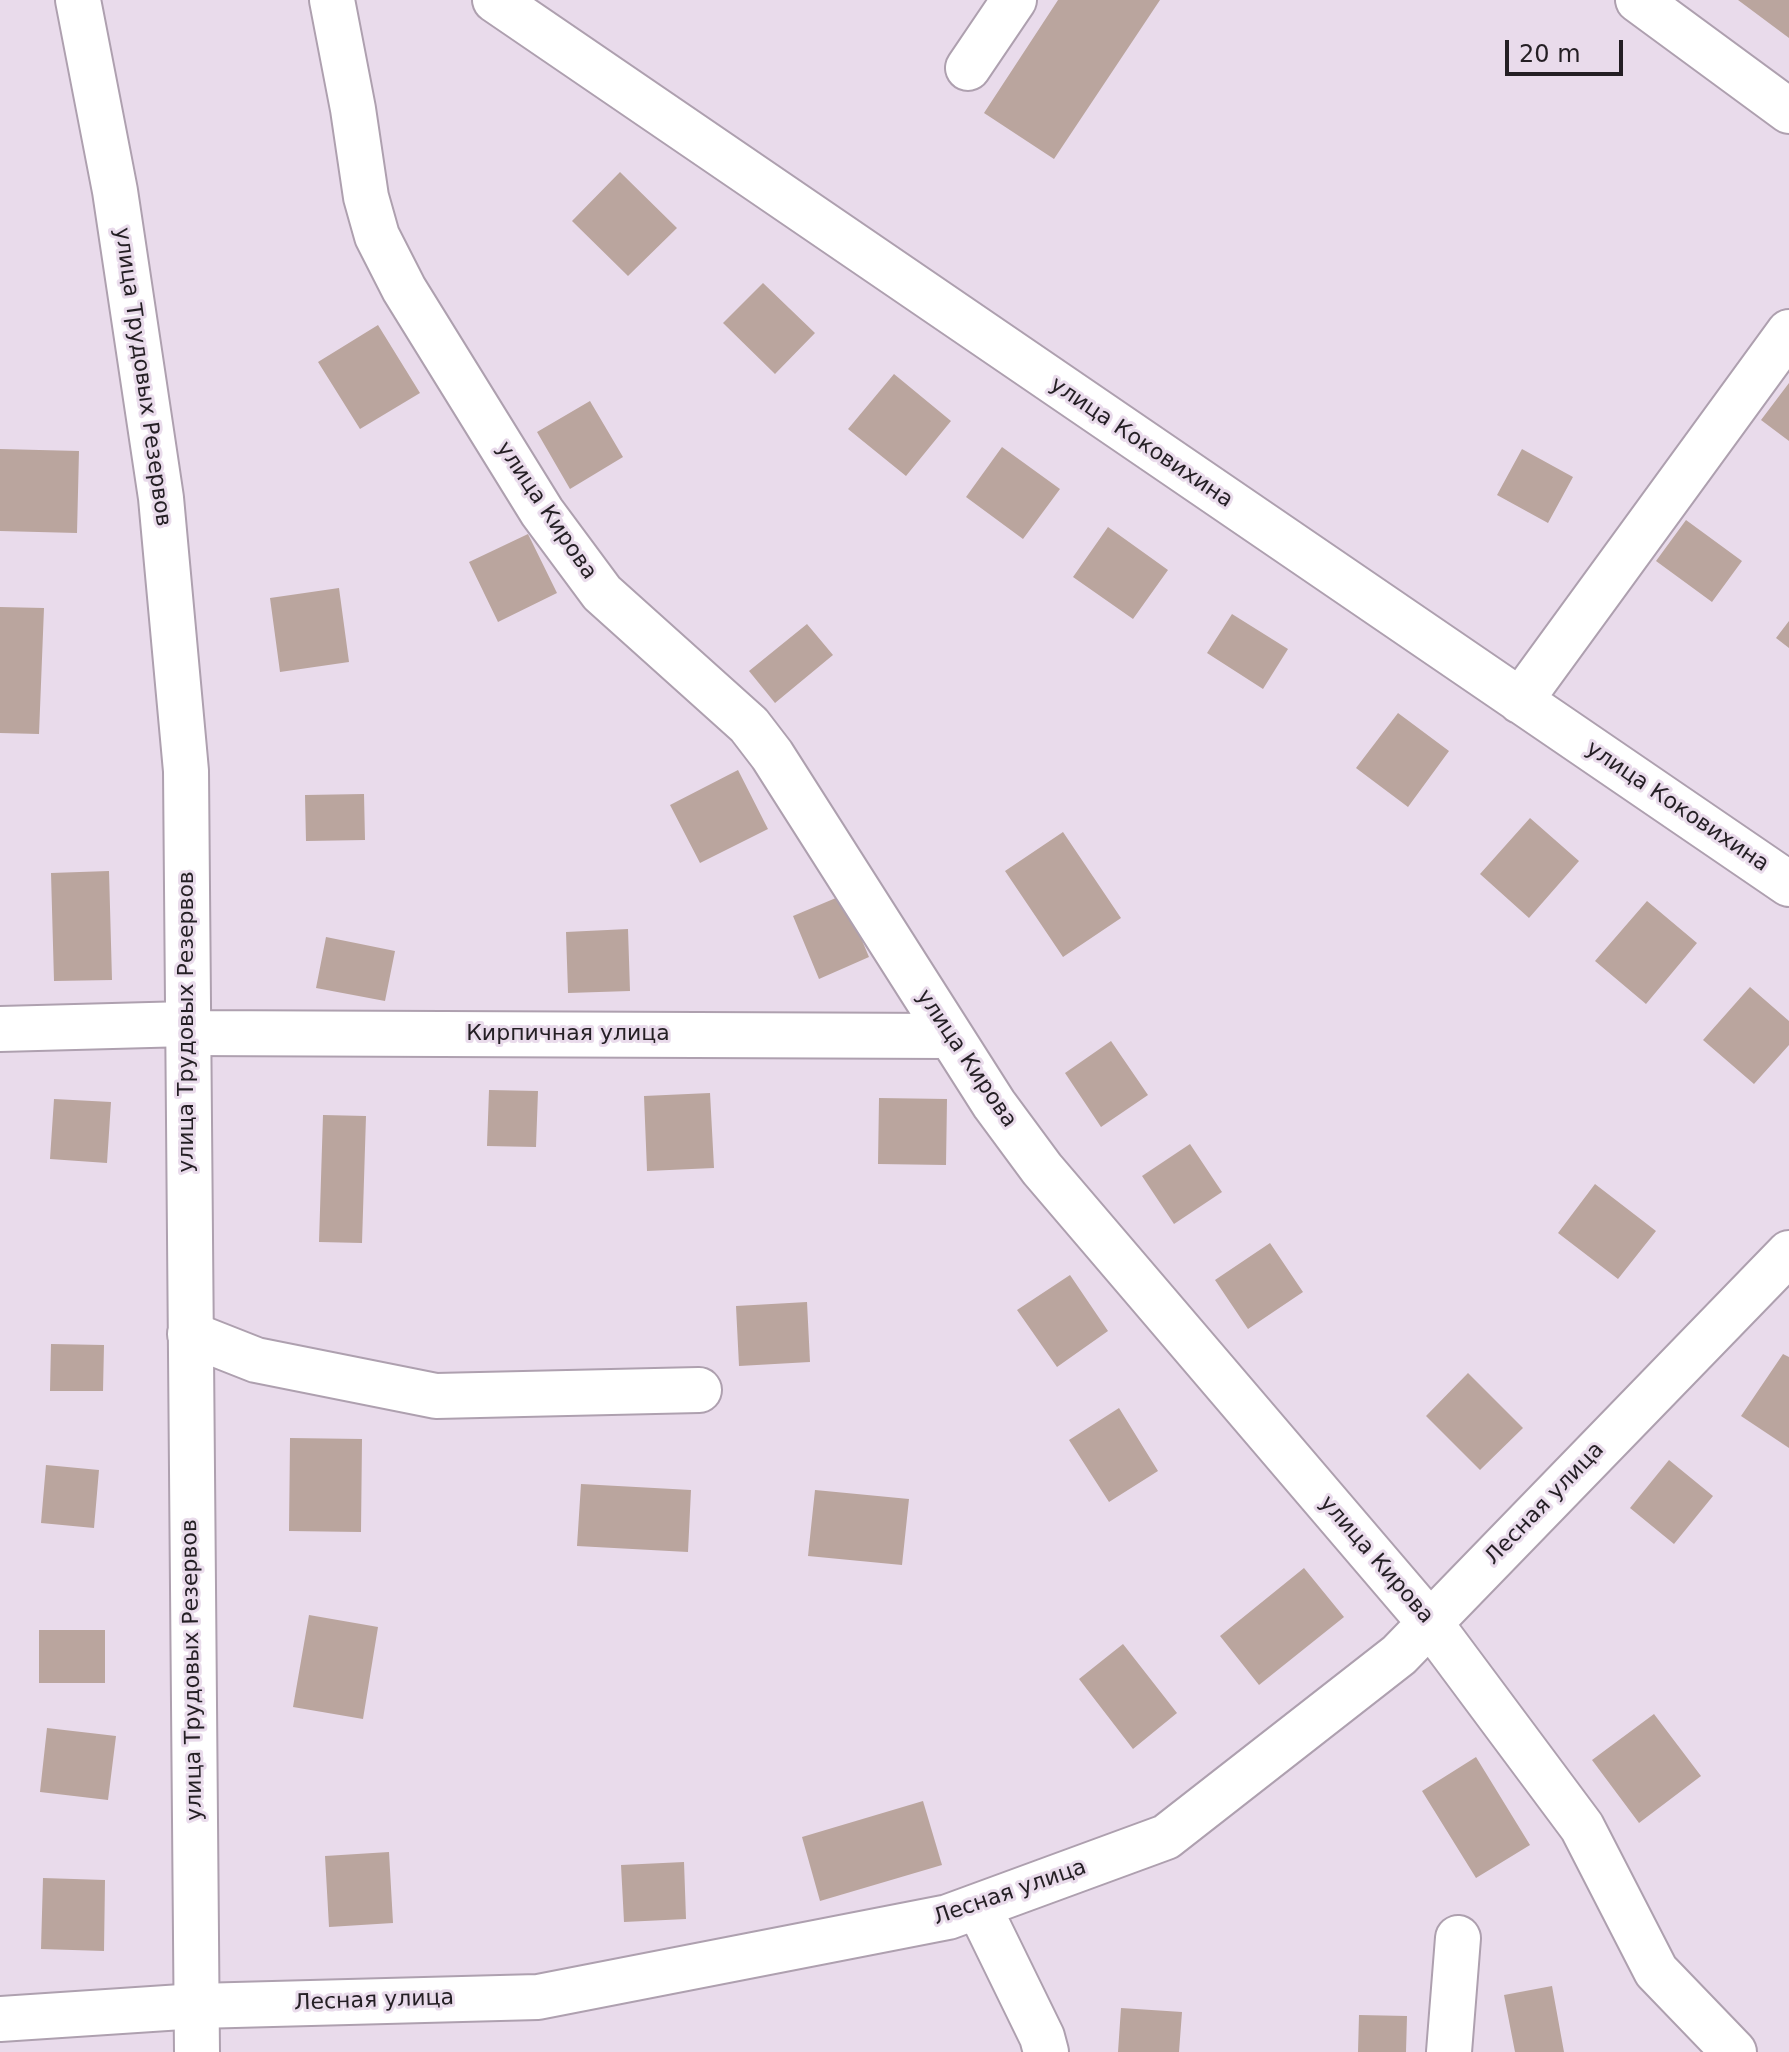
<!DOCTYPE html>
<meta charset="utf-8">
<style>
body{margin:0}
#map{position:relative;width:1789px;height:2052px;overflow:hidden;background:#e9dbeb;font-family:"DejaVu Sans",sans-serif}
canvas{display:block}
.scale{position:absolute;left:1505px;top:40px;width:118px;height:36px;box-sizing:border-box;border:4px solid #241f24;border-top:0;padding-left:10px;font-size:24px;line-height:28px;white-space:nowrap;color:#241f24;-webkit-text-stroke:6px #e9dbeb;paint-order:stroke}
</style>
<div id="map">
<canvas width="1789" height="2052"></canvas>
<div class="scale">20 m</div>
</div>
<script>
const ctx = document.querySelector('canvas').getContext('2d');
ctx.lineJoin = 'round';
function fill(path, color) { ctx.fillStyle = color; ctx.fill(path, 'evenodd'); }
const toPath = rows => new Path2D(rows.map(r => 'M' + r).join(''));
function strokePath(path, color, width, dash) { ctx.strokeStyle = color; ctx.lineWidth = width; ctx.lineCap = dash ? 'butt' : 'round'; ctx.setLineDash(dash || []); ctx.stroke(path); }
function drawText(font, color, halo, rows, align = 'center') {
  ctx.font = font + ' "DejaVu Sans",sans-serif'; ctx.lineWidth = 6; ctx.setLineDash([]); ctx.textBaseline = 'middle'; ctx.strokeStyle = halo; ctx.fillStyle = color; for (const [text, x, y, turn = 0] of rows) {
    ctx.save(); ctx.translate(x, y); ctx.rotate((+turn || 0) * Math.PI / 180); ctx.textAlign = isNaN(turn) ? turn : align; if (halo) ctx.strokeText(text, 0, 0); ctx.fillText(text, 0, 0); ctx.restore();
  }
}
fill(toPath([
 [1058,0,1160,0,1054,159,984,113],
 [1738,0,1789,0,1789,38],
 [620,172,677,228,628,276,572,221],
 [763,283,815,333,775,374,723,323],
 [378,325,420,393,360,429,318,362],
 [894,374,951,421,906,476,848,429],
 [1789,383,1789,441,1761,420],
 [590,401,623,457,570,489,537,432],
 [1002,447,1060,489,1023,539,966,497],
 [0,449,79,451,77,533,0,531],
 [1522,449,1573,477,1548,523,1497,495],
 [1686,520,1742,561,1712,602,1656,561],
 [1108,527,1168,570,1133,619,1073,577],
 [528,534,557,593,498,622,469,562],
 [339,588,349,662,280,672,270,598],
 [0,607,44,608,39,734,0,733],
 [1232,614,1288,649,1263,689,1207,653],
 [1789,621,1789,648,1776,638],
 [807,624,833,655,775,703,749,671],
 [1398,713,1449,751,1408,807,1356,768],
 [738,770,768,829,700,863,670,805],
 [364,794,365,840,306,841,305,795],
 [1530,818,1579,861,1529,918,1480,874],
 [1063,832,1121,918,1063,957,1005,871],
 [109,871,112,980,54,981,51,873],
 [843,895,869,957,819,979,793,916],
 [1647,901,1697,943,1646,1004,1595,961],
 [628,929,630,991,568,993,566,932],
 [326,937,395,951,385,1001,316,988],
 [1750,987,1789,1021,1789,1045,1754,1084,1703,1040],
 [1111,1041,1148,1095,1101,1127,1065,1073],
 [489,1090,538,1091,536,1147,487,1146],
 [710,1093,714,1168,647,1171,644,1096],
 [879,1098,947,1099,946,1165,878,1164],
 [54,1099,111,1102,107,1163,50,1159],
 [323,1115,366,1116,362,1243,319,1242],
 [1190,1144,1222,1192,1174,1224,1142,1176],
 [1595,1184,1656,1231,1618,1279,1558,1233],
 [1270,1243,1303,1292,1248,1329,1215,1280],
 [1070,1275,1108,1331,1057,1367,1017,1310],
 [807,1302,810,1362,739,1366,736,1306],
 [51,1344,104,1345,103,1391,50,1391],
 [1783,1354,1789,1357,1789,1448,1741,1416],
 [1468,1373,1523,1428,1480,1470,1426,1416],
 [1119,1408,1158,1471,1109,1502,1069,1440],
 [290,1438,362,1439,361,1532,289,1531],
 [1669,1460,1713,1496,1674,1544,1630,1508],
 [46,1465,99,1470,94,1528,41,1523],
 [581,1484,691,1490,688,1552,577,1546],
 [815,1490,909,1499,902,1565,808,1556],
 [1304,1568,1344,1617,1259,1685,1220,1636],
 [309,1615,378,1627,363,1719,293,1707],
 [39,1630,105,1630,105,1683,39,1683],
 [1123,1644,1177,1713,1133,1749,1079,1679],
 [1654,1714,1701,1776,1639,1823,1592,1760],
 [47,1728,116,1736,108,1800,40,1792],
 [1476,1757,1530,1845,1476,1878,1422,1791],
 [923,1801,942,1865,820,1901,802,1837],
 [389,1852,393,1923,329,1927,325,1856],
 [684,1862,686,1919,624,1922,621,1865],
 [43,1878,105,1880,104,1951,41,1949],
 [1552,1986,1564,2052,1515,2052,1504,1995],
 [1121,2008,1182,2012,1179,2052,1118,2052],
 [1359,2015,1407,2016,1406,2052,1358,2052]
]), '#baa59e');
const minor = toPath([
 [332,0,353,109,366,197,377,236,404,289,542,512,602,593,749,725,772,755,994,1104,1042,1169,1430,1623,1582,1827,1656,1971,1734,2052],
 [495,0,1789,884],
 [1638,0,1789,111],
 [968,68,1014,0],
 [1520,701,1789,332],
 [0,1029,187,1024],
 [187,1033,950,1036],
 [190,1334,256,1360,436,1396,699,1390],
 [978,1906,1042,2037,1046,2052],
 [0,2019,197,2006,538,1997,948,1917,1166,1837,1399,1655,1789,1253],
 [1449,2052,1458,1938]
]);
const major = toPath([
 [78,0,115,191,161,498,186,771,197,2052]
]);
strokePath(minor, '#aea0af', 48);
strokePath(major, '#aea0af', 48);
strokePath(minor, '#fff', 44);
strokePath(major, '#fff', 44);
drawText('22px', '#241f24', '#e9dbeb', [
 ["улица Трудовых Резервов",142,377,82],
 ["улица Коковихина",1141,443,34],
 ["улица Кирова",546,511,56],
 ["улица Коковихина",1677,807,34],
 ["улица Трудовых Резервов",187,1022,-90],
 ["Кирпичная улица",568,1034],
 ["улица Кирова",966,1059,56],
 ["Лесная улица",1545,1504,-46],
 ["улица Кирова",1376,1560,49],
 ["улица Трудовых Резервов",193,1670,-91],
 ["Лесная улица",1010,1893,-19],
 ["Лесная улица",374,2001,-2]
]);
</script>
